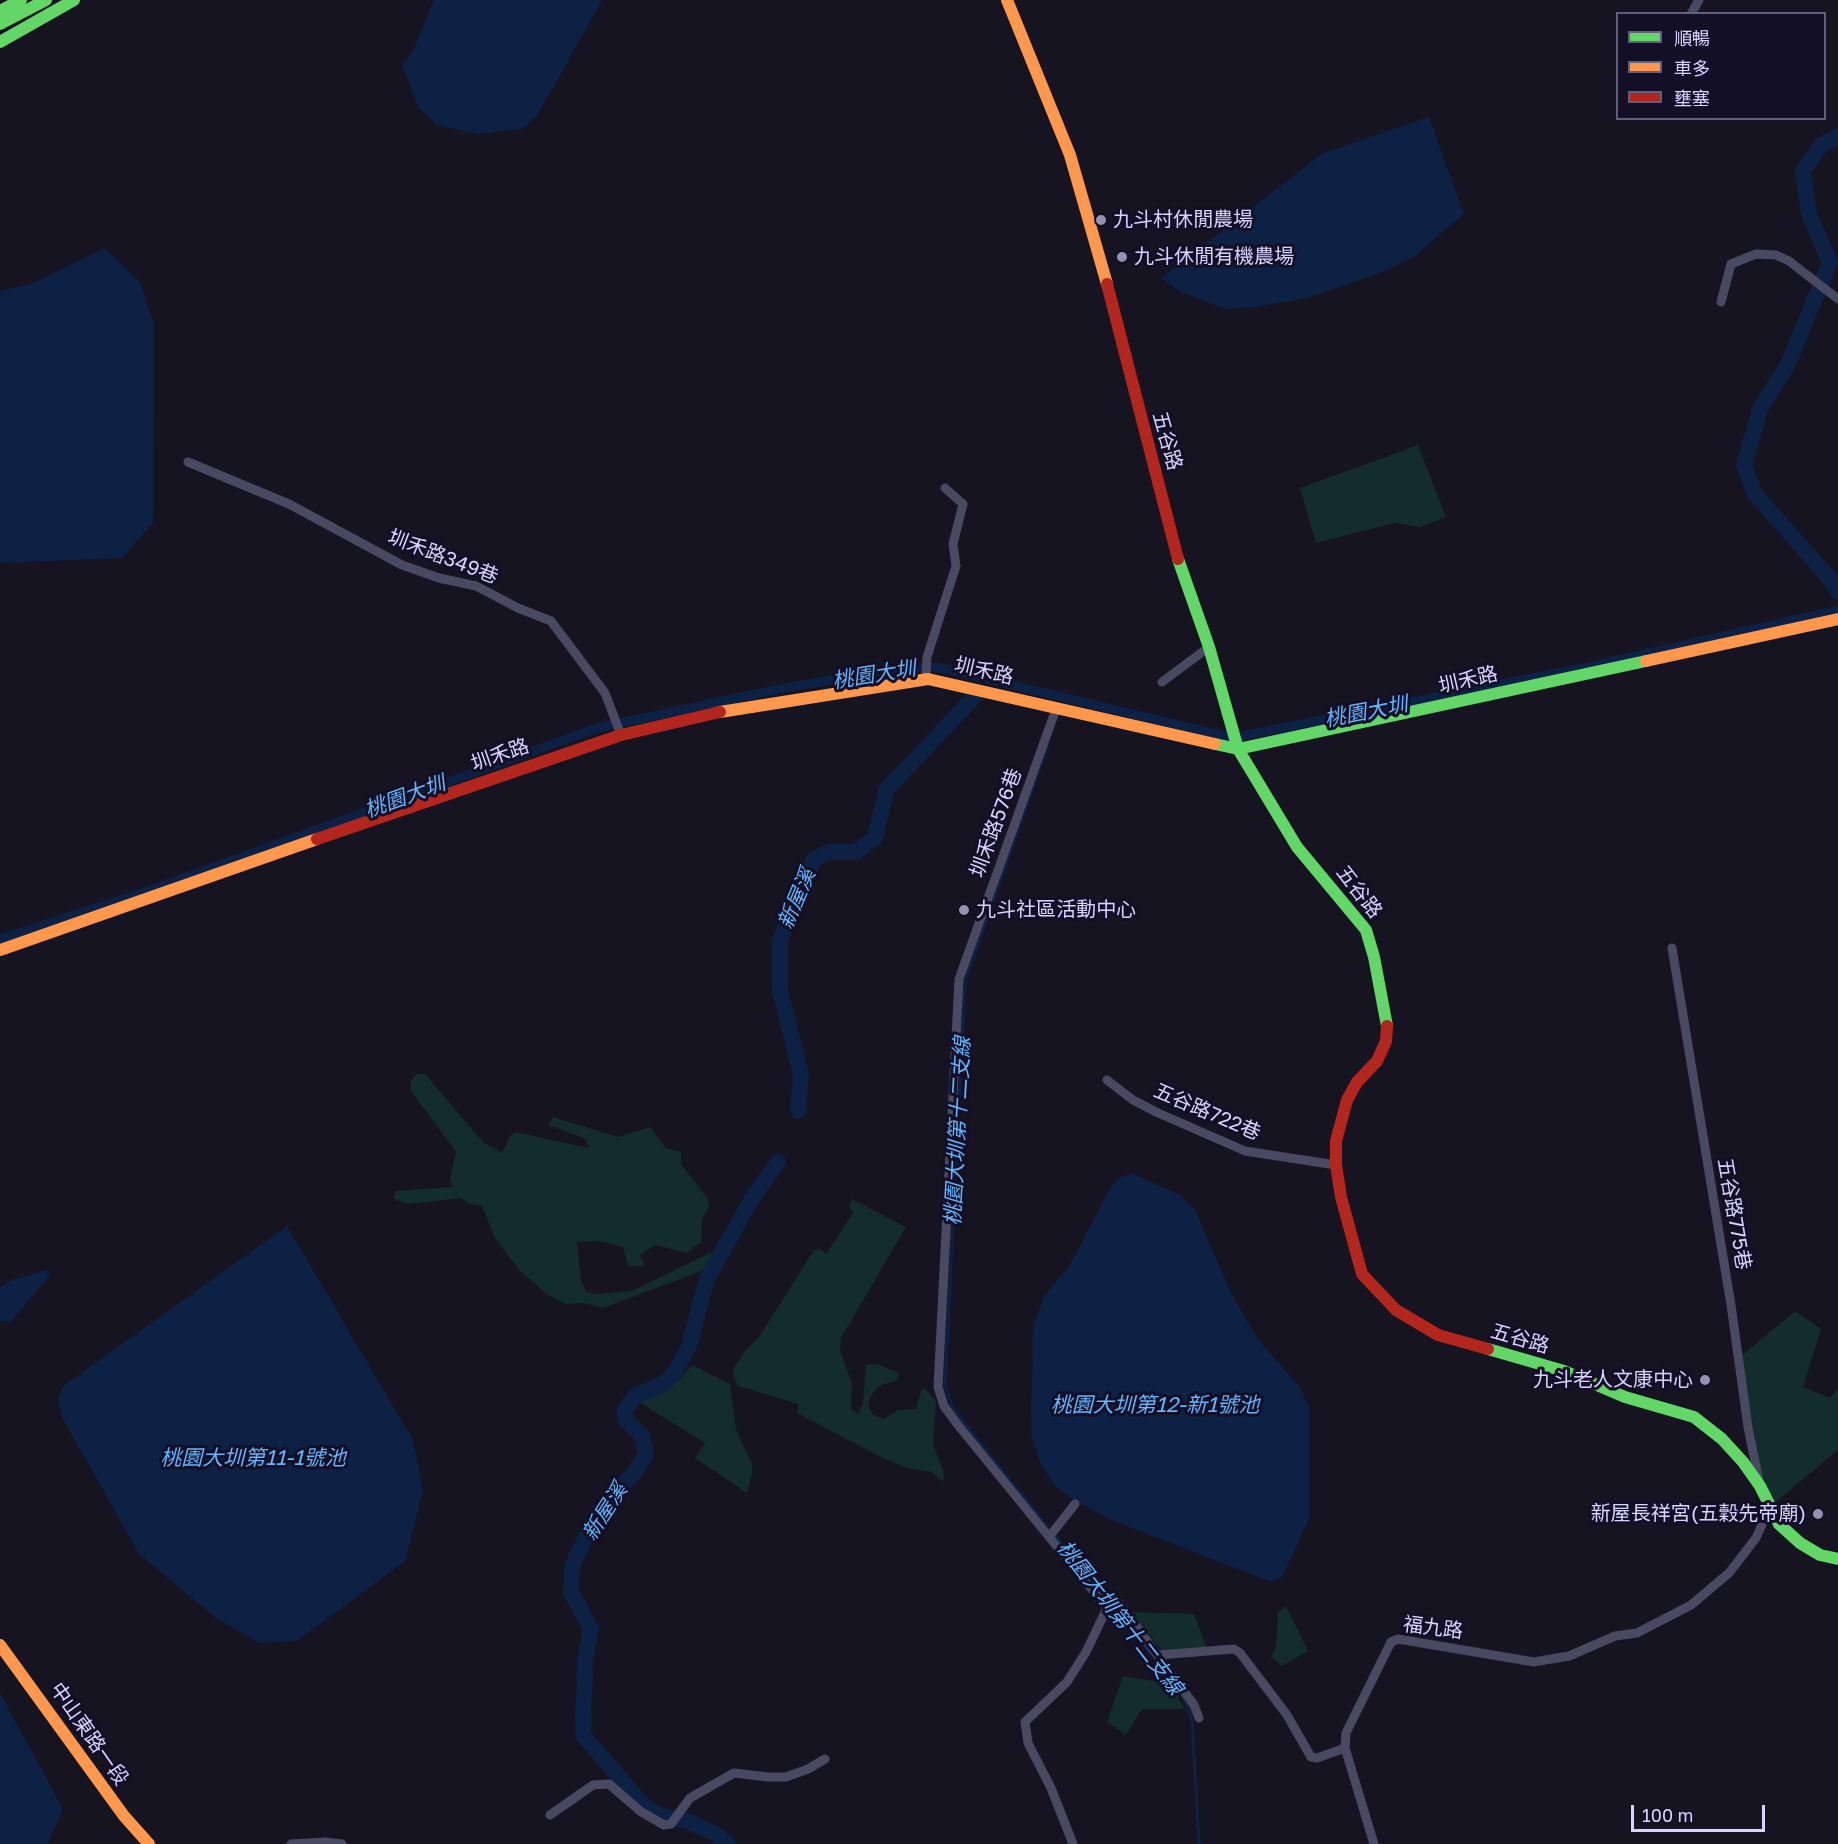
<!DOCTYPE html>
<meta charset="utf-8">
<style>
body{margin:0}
#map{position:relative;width:1838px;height:1844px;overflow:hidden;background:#161421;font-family:"Golos Text","Noto Sans TC",sans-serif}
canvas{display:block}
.legend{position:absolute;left:1616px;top:12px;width:210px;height:108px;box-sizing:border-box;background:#130f26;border:2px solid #625e7d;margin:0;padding:8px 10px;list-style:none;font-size:18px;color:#d9d4ff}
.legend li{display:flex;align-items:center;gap:12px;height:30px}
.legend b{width:30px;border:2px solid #625e7d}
.scale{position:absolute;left:1631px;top:1805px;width:134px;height:27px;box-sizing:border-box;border:3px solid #d9d4ff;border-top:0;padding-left:8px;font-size:18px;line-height:21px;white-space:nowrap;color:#d9d4ff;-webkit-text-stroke:4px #130f26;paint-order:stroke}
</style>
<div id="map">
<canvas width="1838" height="1844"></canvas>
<ul class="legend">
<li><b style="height:8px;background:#63d668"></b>順暢</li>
<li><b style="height:8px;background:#ff974d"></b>車多</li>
<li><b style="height:8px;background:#b3261e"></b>壅塞</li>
</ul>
<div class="scale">100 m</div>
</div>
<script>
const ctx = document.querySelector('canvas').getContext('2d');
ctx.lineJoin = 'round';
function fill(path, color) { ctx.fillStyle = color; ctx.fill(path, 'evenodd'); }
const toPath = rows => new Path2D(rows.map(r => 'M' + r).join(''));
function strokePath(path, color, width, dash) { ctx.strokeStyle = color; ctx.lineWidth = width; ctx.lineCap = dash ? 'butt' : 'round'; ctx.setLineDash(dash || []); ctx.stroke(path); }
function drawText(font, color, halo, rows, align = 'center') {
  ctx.font = font + ' "Golos Text","Noto Sans TC",sans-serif'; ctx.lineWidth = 6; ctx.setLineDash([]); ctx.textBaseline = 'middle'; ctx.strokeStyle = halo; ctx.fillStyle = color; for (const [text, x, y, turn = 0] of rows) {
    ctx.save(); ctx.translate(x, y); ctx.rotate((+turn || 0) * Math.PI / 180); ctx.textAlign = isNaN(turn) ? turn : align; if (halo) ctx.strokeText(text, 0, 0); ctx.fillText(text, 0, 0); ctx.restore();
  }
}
fill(toPath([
 [1418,445,1446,517,1420,527,1395,523,1316,543,1300,488],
 [417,1074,425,1074,483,1142,502,1153,510,1136,515,1132,589,1148,586,1139,549,1125,553,1117,618,1137,650,1127,666,1148,681,1152,681,1164,708,1199,709,1207,702,1219,701,1242,687,1253,655,1245,640,1255,645,1266,628,1266,623,1247,598,1241,577,1242,581,1280,586,1292,596,1294,632,1291,714,1251,707,1269,603,1308,584,1303,566,1304,548,1295,520,1271,495,1238,482,1206,470,1204,461,1198,409,1204,394,1199,395,1191,453,1187,450,1179,456,1152,411,1091,411,1080],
 [852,1199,906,1227,841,1338,840,1351,852,1383,851,1409,858,1414,863,1404,866,1365,877,1364,899,1373,897,1380,879,1386,872,1394,868,1404,873,1415,884,1419,898,1410,916,1409,921,1391,925,1389,936,1401,933,1444,944,1473,943,1482,932,1472,907,1468,881,1457,797,1413,799,1404,738,1386,734,1377,733,1369,744,1352,759,1337,814,1250,820,1249,826,1254,853,1213,849,1207],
 [1795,1311,1821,1329,1803,1387,1830,1398,1838,1389,1838,1450,1772,1505,1762,1474,1740,1357],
 [692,1365,730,1384,736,1429,752,1464,752,1474,747,1493,695,1458,705,1443,639,1402,665,1391,680,1379],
 [1286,1606,1308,1651,1282,1666,1271,1657,1276,1645,1278,1612],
 [1134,1612,1194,1614,1208,1652,1166,1655,1134,1617],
 [1123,1676,1154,1681,1167,1680,1185,1709,1142,1709,1126,1735,1107,1722]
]), '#132c2d');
fill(toPath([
 [434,0,602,0,537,116,523,129,477,134,437,125,418,107,402,65,413,51],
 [1429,117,1464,214,1415,256,1383,272,1307,298,1256,307,1225,309,1181,292,1161,278,1323,153],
 [105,248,140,282,154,324,153,523,122,558,0,563,0,291,33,283],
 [1131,1173,1180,1195,1194,1208,1232,1295,1258,1339,1300,1387,1309,1407,1309,1518,1283,1576,1271,1582,1109,1519,1072,1499,1055,1486,1040,1462,1031,1435,1033,1326,1044,1296,1070,1265,1111,1186,1121,1177],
 [287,1226,413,1440,423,1489,405,1561,297,1641,259,1643,216,1618,139,1554,63,1419,57,1401,63,1386],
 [46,1270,49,1271,50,1275,14,1318,11,1322,0,1321,0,1287,12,1280],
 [0,1693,63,1809,48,1844,0,1844]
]), '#0d2144');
strokePath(toPath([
 [1047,1526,966,1425,952,1406,945,1384,965,981,1048,745],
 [1055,1535,1150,1653],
 [1184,1699,1192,1719,1199,1844]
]), '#0d2144', 3);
strokePath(toPath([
 [0,939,150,890,597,728,779,689,895,669,937,667,1232,738,1587,667,1838,610]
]), '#0d2144', 9);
strokePath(toPath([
 [1838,136,1821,145,1803,171,1809,215,1830,262,1788,364,1760,409,1744,465,1755,494,1830,579,1838,592],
 [798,1111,801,1074,780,990,780,940,814,859,829,852,856,852,875,838,886,790,975,696],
 [728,1844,714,1833,687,1821,662,1816,645,1807,583,1735,585,1659,591,1629,571,1592,572,1566,599,1511,635,1472,646,1454,642,1436,625,1419,624,1411,636,1395,661,1385,672,1376,688,1349,707,1279,751,1200,778,1162]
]), '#0d2144', 16);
strokePath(toPath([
 [1691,14,1699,0],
 [1721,302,1731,264,1756,254,1776,255,1789,261,1838,299],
 [188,462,289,504,402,565,439,578,476,586,518,608,551,621,605,693,621,735],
 [926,675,927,657,956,566,953,544,963,504,945,488],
 [1162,682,1209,647],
 [1056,709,959,979,938,1387,944,1406,958,1425,1107,1608],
 [1672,948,1731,1305,1748,1427,1759,1481],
 [1107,1080,1133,1100,1156,1112,1245,1151,1336,1165],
 [1049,1537,1075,1504],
 [1107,1608,1119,1603,1194,1705,1199,1718],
 [1158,1655,1234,1649,1240,1653,1287,1715,1311,1757,1317,1758,1345,1748],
 [550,1815,593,1785,609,1784,640,1811,664,1825,671,1824,690,1798,734,1773,768,1777,786,1777,808,1769,825,1759],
 [291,1844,326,1842,342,1844],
 [1073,1844,1051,1788,1028,1743,1025,1722,1067,1682,1086,1652,1107,1608],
 [1374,1844,1345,1748,1346,1733,1391,1642,1398,1639,1534,1662,1569,1656,1615,1636,1637,1633,1691,1605,1729,1573,1756,1538,1770,1507]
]), '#4a4962', 9);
strokePath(toPath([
 [0,11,21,0],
 [0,24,46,0],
 [0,42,74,0],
 [1178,559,1209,647,1238,749,1297,847,1366,930,1374,957,1387,1026],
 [1215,744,1238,749,1646,661],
 [1488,1349,1564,1371,1625,1397,1694,1417,1722,1439,1743,1462,1760,1486,1779,1524,1800,1543,1820,1555,1838,1559]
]), '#63d668', 12);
strokePath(toPath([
 [1007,0,1070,155,1107,284],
 [1646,661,1838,619],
 [720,712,928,679,1215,744],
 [0,950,317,839],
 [0,1645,124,1816,149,1844]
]), '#ff974d', 12);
strokePath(toPath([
 [1107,284,1178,559],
 [317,839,621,735,720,712],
 [1387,1026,1386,1041,1377,1061,1357,1082,1347,1100,1336,1141,1336,1165,1341,1197,1362,1274,1396,1310,1438,1335,1488,1349]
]), '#b3261e', 12);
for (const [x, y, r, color] of [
 [1101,220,6,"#9591b1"],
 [1122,257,6,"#9591b1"],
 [964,910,6,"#9591b1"],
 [1705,1380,6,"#9591b1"],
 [1818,1514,6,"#9591b1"]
]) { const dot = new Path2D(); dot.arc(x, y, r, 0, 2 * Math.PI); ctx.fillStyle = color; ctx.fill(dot); strokePath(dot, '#130f26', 2); }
drawText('20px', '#d9d4ff', '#130f26', [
 ["九斗村休閒農場",1113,220],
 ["九斗休閒有機農場",1134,257],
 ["九斗社區活動中心",976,910],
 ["九斗老人文康中心",1693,1380,"right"],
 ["新屋長祥宮(五穀先帝廟)",1806,1514,"right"]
], 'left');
drawText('20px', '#d9d4ff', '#130f26', [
 ["五谷路",1167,441,74],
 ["圳禾路349巷",443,557,21],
 ["圳禾路",984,671,13],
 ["圳禾路",1468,680,-13],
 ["圳禾路",500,755,-19],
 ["圳禾路576巷",996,823,-70],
 ["五谷路",1359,892,52],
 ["五谷路722巷",1207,1112,23],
 ["五谷路775巷",1734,1214,80],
 ["五谷路",1520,1339,16],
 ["福九路",1433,1628,7],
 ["中山東路一段",89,1734,55]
]);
drawText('italic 21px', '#62b6ff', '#130f26', [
 ["桃園大圳",874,675,-9],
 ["桃園大圳",1366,712,-11],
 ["桃園大圳",405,797,-20],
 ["新屋溪",797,899,-67],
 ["桃園大圳第十二支線",958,1131,-87],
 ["桃園大圳第12-新1號池",1155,1405],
 ["桃園大圳第11-1號池",253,1458],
 ["新屋溪",605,1512,-57],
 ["桃園大圳第十二支線",1120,1618,52]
]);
</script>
